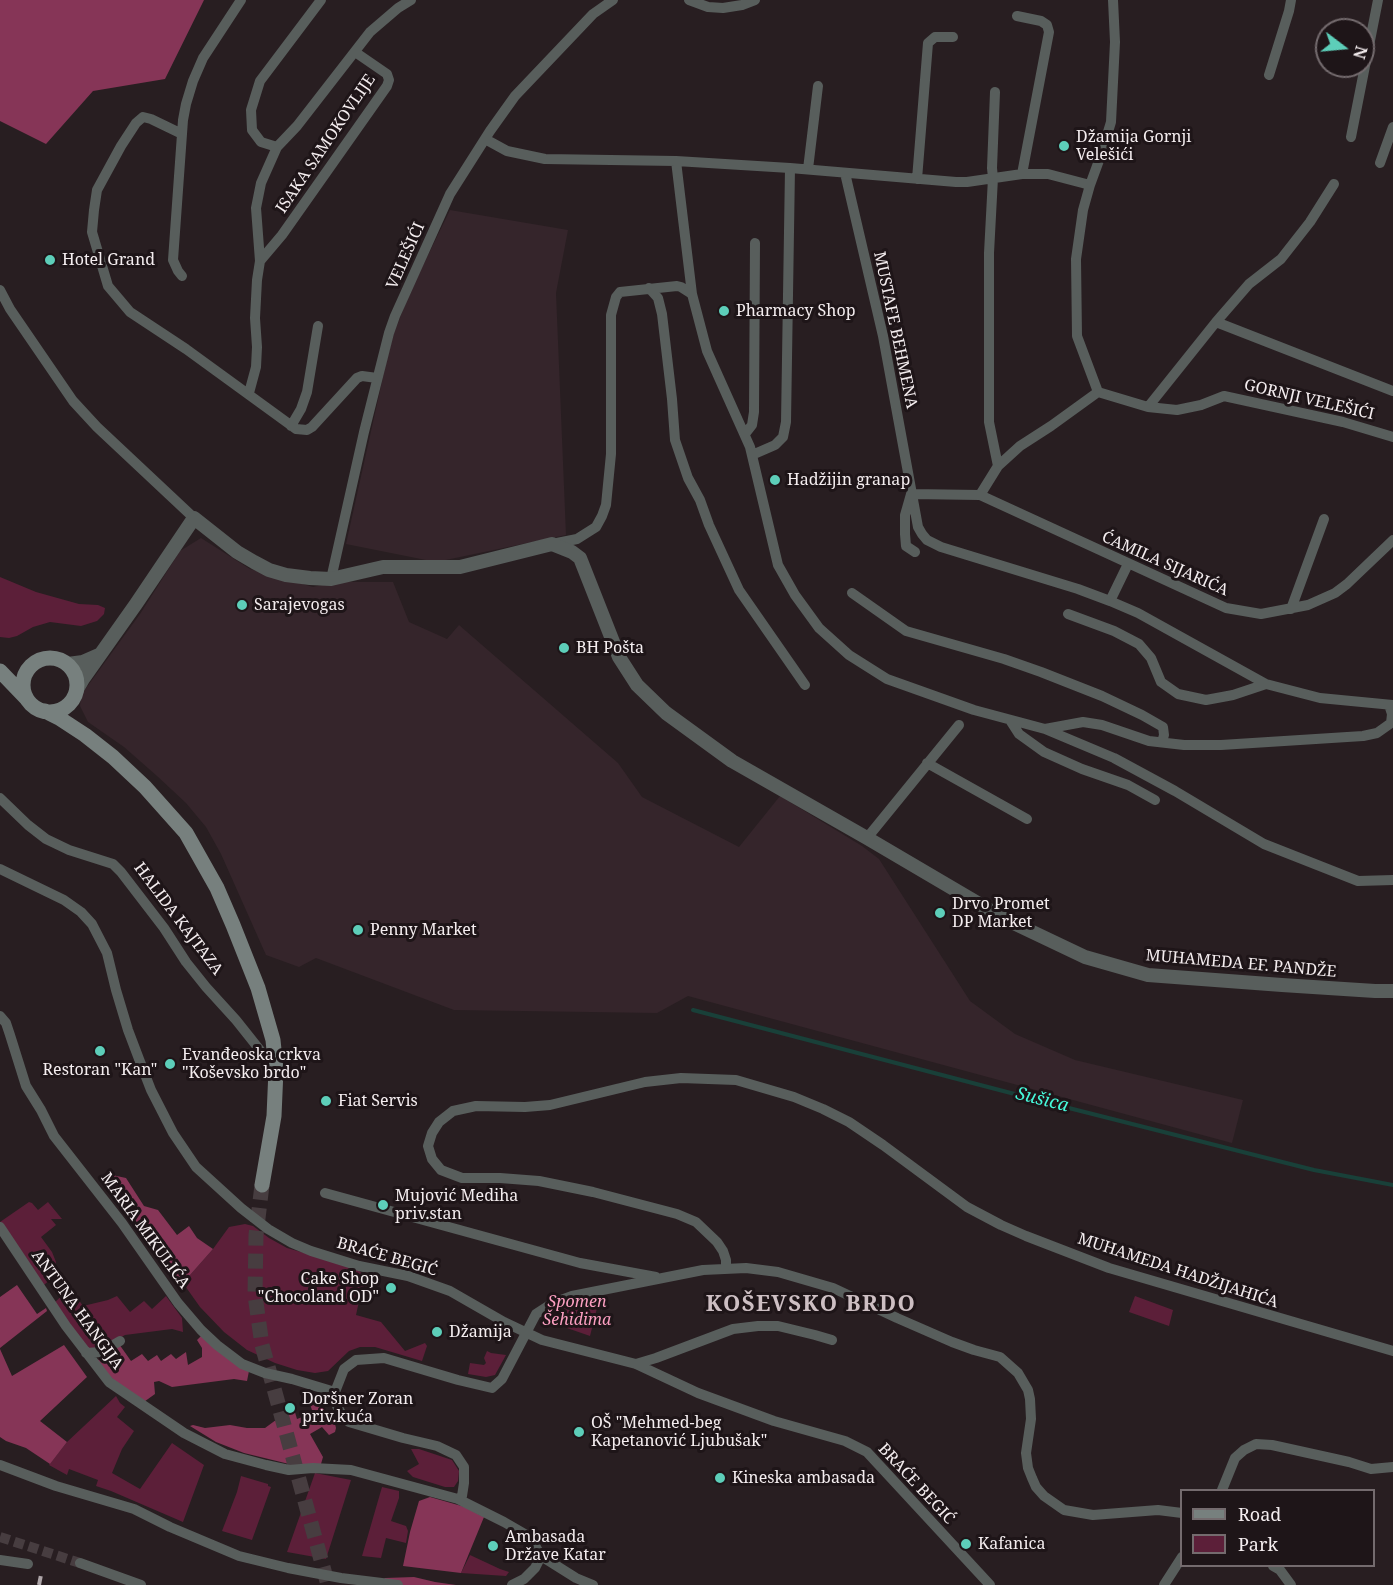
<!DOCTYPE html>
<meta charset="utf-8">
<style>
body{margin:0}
#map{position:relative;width:1393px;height:1585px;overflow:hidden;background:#281e21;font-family:"Noto Serif",serif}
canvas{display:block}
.legend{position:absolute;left:1180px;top:1489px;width:195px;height:78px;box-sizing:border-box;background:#1e1518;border:2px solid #746b6e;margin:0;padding:8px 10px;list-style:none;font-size:18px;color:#f4edef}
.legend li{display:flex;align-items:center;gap:12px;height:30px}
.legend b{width:30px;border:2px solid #746b6e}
.north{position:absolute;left:1315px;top:18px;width:60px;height:60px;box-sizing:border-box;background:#1e1518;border:2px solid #746b6e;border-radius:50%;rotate:106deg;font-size:16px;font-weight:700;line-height:24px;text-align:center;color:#f4edef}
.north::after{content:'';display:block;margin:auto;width:21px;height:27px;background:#5dceb9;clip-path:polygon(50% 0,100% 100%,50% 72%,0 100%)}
</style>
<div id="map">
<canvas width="1393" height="1585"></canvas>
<ul class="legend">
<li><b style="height:8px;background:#77807e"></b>Road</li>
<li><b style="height:16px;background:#5c1f39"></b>Park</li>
</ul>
<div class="north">N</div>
</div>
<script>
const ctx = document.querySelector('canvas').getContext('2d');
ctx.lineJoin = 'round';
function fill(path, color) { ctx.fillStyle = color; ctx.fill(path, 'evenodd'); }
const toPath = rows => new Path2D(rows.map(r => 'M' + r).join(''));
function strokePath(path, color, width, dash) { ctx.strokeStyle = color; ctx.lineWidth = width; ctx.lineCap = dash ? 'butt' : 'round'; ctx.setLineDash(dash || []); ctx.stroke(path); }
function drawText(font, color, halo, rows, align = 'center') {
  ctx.font = font + ' "Noto Serif",serif'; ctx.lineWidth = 6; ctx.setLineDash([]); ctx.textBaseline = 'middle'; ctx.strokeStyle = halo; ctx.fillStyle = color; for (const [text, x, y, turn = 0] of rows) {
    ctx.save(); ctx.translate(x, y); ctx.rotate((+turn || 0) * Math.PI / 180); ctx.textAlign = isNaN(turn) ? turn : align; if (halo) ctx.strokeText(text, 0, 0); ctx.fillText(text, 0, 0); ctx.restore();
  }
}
fill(toPath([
 [450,210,568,230,556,293,566,535,436,562,346,544,387,359,394,333,410,292],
 [201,538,250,569,313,587,335,582,393,582,409,622,447,639,459,625,618,763,642,797,739,847,780,796,862,846,879,859,970,1001,1015,1034,1075,1060,1243,1100,1232,1143,688,996,657,1013,454,1010,316,958,299,967,266,955,221,854,206,827,186,803,157,776,124,747,88,722,80,706,81,695,140,614,180,551]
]), '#35252b');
fill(toPath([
 [0,577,36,592,79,604,98,605,105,608,104,614,97,621,81,626,50,622,33,627,17,636,9,638,0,637],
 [29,1202,32,1203,38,1210,48,1202,62,1219,51,1219,56,1225,41,1237,52,1252,56,1262,50,1280,40,1288,0,1222],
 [245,1224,253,1226,269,1238,287,1248,354,1267,364,1275,365,1272,374,1273,370,1294,361,1292,356,1315,381,1322,405,1351,425,1343,427,1346,422,1361,375,1347,360,1347,349,1351,328,1371,315,1373,297,1370,275,1363,247,1350,224,1332,200,1307,183,1283,213,1249,229,1227],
 [70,1288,83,1306,108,1300,117,1296,130,1312,144,1301,152,1309,166,1296,182,1318,183,1332,172,1329,125,1335,105,1346,84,1351,53,1304],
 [602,1288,590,1336,544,1320,539,1314],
 [1135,1296,1173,1310,1169,1326,1129,1312],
 [487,1351,491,1353,506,1355,495,1375,486,1377,468,1374,470,1363,484,1365,486,1363,484,1358],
 [116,1396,120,1403,125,1407,117,1417,134,1431,122,1449,112,1473,140,1489,172,1443,204,1465,183,1522,111,1491,96,1486,98,1480,69,1469,67,1475,49,1465,67,1442],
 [411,1449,419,1449,452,1460,459,1471,458,1481,454,1487,445,1487,413,1477,407,1471,419,1464],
 [315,1473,351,1480,326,1559,287,1552],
 [241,1476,268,1484,268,1486,271,1487,252,1540,222,1531,237,1492],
 [382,1487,399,1491,399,1498,391,1521,406,1526,408,1531,406,1543,386,1538,381,1558,362,1556],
 [470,1555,500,1569,509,1572,506,1576,461,1573]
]), '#5c1f39');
fill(toPath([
 [0,0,204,0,165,79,93,91,46,144,0,121],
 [112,1175,126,1178,144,1206,158,1210,177,1235,189,1226,197,1238,213,1249,183,1283,176,1277,120,1205,108,1181],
 [17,1285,37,1314,46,1308,47,1311,0,1348,0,1297],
 [204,1333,249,1371,247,1381,234,1379,172,1387,159,1381,154,1382,155,1394,141,1404,93,1362,103,1358,110,1349,119,1344,131,1361,142,1354,148,1361,157,1355,161,1361,171,1354,176,1359,186,1352,188,1365,202,1357,202,1348,197,1340],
 [64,1345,87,1377,40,1421,67,1442,50,1464,26,1448,6,1441,0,1437,0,1349,12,1376],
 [305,1390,314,1393,320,1406,333,1416,336,1428,335,1432,329,1435,322,1427,310,1434,323,1457,321,1464,289,1464,244,1453,216,1442,190,1426,193,1425,205,1428,230,1425,247,1428,265,1428,280,1417,294,1409,297,1419,313,1413],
 [430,1497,465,1507,484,1517,461,1573,403,1566,410,1532,419,1501],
 [414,1577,435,1582,456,1585,377,1585,385,1578]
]), '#863557');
strokePath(toPath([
 [693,1010,1053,1104,1314,1170,1393,1185]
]), '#194039', 4);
strokePath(toPath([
 [0,1537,80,1563]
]), '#473d40', 10, [10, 5]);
strokePath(toPath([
 [262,1185,256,1235,255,1295,262,1345,328,1585]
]), '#473d40', 15, [15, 8]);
strokePath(toPath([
 [321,0,260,81,251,110,252,130,261,142,277,147,297,126,370,32,398,8,411,0],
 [689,0,708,7,723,8,742,5,755,0],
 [1017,16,1041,21,1047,25,1049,32,1022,174],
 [1269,75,1289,11,1291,0],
 [995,92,992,168,993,178,989,253,989,422,998,466],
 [182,134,183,120,186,104,193,81,203,58,241,0],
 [1351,137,1378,0],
 [485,139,507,151,545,159,676,161,790,168,956,182,967,182,1022,174,1048,174,1090,185],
 [676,161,692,294,707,351,750,447,778,565,795,595,819,628,849,655,887,679,974,710,1045,729,1083,722,1102,725,1149,741,1184,745,1221,745,1363,736,1377,733,1391,723,1392,714,1389,705],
 [1380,163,1393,127],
 [808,169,818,86],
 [845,173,883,336,918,527,922,534,927,540,941,547,1078,589,1110,601,1138,613,1266,684,1320,698,1393,705],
 [917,179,928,43,935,37,953,37],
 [260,261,282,235,387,86,389,80,387,74,355,52],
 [182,276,178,271,173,260,182,134,151,119,143,117,136,123,121,146,97,190,94,210,92,232,108,286,130,312,186,349,296,429,307,430,312,427,357,378,362,376,377,378],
 [649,288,658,298,662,314,672,399,675,440,688,478,700,500,709,525,739,590,805,685],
 [0,290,10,309,73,401,97,427,194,518],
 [1216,322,1393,391],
 [1098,392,1077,336,1076,259,1083,210,1090,185,1101,155,1111,122,1115,42,1113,0],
 [1098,392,1148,407,1177,410,1201,405,1224,396,1343,422,1393,437],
 [249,393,256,367,257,347,255,318,257,280,260,261,256,208,261,183,277,147],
 [1148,407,1216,322,1249,284,1281,259,1310,222,1334,184],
 [291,426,301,409,307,392,318,326],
 [745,434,752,425,754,412,755,243],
 [752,455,775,445,783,437,786,422,790,168],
 [911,494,980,495,1226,608,1261,614,1308,605,1335,593,1347,584,1393,540],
 [911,494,905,515,905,534,906,546,915,552],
 [980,495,998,466,1020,446,1051,426,1098,392],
 [552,544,577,539,596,527,602,516,606,505,611,454,611,315,616,297,620,292,677,286,681,287,692,294],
 [331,579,364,432,389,333,395,316,450,194,490,131,515,96,593,14,613,0],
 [852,593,906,631,1004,659,1041,672,1102,696,1142,715,1163,727,1164,735,1162,742],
 [1110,601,1128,564],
 [1291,609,1324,519],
 [1068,614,1114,631,1139,644,1151,658,1161,682,1178,694,1206,700,1233,695,1266,684],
 [1010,720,1019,734,1044,752,1082,769,1128,785,1155,800],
 [1045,729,1114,758,1175,791,1264,844,1358,881,1393,880],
 [927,763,1027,819],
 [0,798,28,825,46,839,69,850,113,864,121,872,164,928,186,962,206,987,236,1020,275,1069],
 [867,838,959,725],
 [0,869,64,900,81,912,92,924,107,953,116,990,128,1030,139,1059,151,1090,173,1133,196,1167,241,1208,268,1229,292,1243,311,1251,359,1266,408,1276,450,1291,504,1322,542,1340,636,1364,698,1393,774,1421,845,1441,867,1452,990,1585],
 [0,1016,6,1023,10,1035,26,1086,41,1110,54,1136,122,1223,178,1303,201,1330,217,1345,242,1364,265,1373,292,1379,335,1392],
 [325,1193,580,1263,656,1277],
 [0,1227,66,1326,109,1382,184,1433,225,1454,266,1465,289,1470,313,1468,351,1470,458,1499,504,1522,530,1537,541,1556,576,1578,593,1585],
 [726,1268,726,1260,723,1251,717,1242,696,1222,677,1214,593,1192,539,1181,500,1178,462,1178,441,1170,432,1159,428,1146,432,1133,439,1122,453,1111,476,1106,525,1107,550,1105,645,1082,681,1078,736,1080,794,1097,823,1109,849,1122,883,1145,967,1207,1001,1225,1026,1236,1109,1268,1393,1351],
 [86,1353,101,1352,120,1341],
 [636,1364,656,1358,733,1329,758,1326,778,1326,815,1335,832,1340],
 [0,1465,56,1486,134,1509,170,1527,239,1556,288,1568,341,1578,398,1585],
 [1222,1490,1235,1458,1244,1450,1256,1444,1272,1445,1349,1462,1371,1469,1393,1467],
 [458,1499,462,1496,464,1483,464,1467,456,1455,437,1446,403,1438,349,1422,342,1415,337,1406,335,1392,344,1369,356,1360,384,1358,458,1380,492,1388,502,1379,536,1314,553,1303,572,1296,703,1270,746,1268,778,1272,833,1288,897,1318,952,1342,974,1350,1000,1357,1018,1373,1028,1390,1030,1399,1031,1419,1026,1453,1028,1468,1032,1478,1036,1487,1044,1496,1064,1510,1093,1515,1158,1510,1182,1513],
 [0,1560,28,1564],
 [80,1563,141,1585],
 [1273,1566,1280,1570,1291,1585],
 [512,1585,524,1579,535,1568,541,1556],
 [1164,1585,1182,1557]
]), '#585e5c', 10);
strokePath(toPath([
 [68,664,83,662,99,655],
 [76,691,83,679,136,604,194,518,237,552,254,562,269,570,286,575,310,578,331,579,383,567,460,567,552,544,572,552,580,558,619,657,637,685,666,713,732,761,867,838,1003,918,1085,957,1148,975,1282,985,1375,991,1393,991]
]), '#585e5c', 14);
strokePath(toPath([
 '23 685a27 27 0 1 1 54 0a27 27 0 1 1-54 0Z',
 [0,671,27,699],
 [45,711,59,718,85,735,113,757,145,787,186,833,217,888,233,925,258,988,273,1040,276,1070,274,1116,262,1185]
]), '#77807e', 15);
strokePath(toPath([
 [39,1585,41,1575]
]), '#aea6a9', 4, [9, 4.5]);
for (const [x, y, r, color] of [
 [1064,146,6,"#5dceb9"],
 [50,260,6,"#5dceb9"],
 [724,311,6,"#5dceb9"],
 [775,480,6,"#5dceb9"],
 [242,605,6,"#5dceb9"],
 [564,648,6,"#5dceb9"],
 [940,913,6,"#5dceb9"],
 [358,930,6,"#5dceb9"],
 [100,1051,6,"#5dceb9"],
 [170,1064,6,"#5dceb9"],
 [326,1101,6,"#5dceb9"],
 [383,1205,6,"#5dceb9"],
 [391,1288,6,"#5dceb9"],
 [437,1332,6,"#5dceb9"],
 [290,1408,6,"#5dceb9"],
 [579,1432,6,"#5dceb9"],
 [720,1478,6,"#5dceb9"],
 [966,1544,6,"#5dceb9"],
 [493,1546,6,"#5dceb9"]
]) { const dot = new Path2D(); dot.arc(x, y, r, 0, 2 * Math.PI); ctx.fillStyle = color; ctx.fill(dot); strokePath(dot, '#1e1518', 2); }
drawText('16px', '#f4edef', '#1e1518', [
 ["Džamija Gornji",1076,137],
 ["Velešići",1076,155],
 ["Hotel Grand",62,260],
 ["Pharmacy Shop",736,311],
 ["Hadžijin granap",787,480],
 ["Sarajevogas",254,605],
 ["BH Pošta",576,648],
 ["Drvo Promet",952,904],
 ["DP Market",952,922],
 ["Penny Market",370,930],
 ["Evanđeoska crkva",182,1055],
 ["\"Koševsko brdo\"",182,1073],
 ["Restoran \"Kan\"",100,1070,"center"],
 ["Fiat Servis",338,1101],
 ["Mujović Mediha",395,1196],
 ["priv.stan",395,1214],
 ["Cake Shop",379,1279,"right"],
 ["\"Chocoland OD\"",379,1297,"right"],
 ["Džamija",449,1332],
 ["Doršner Zoran",302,1399],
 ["priv.kuća",302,1417],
 ["OŠ \"Mehmed-beg",591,1423],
 ["Kapetanović Ljubušak\"",591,1441],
 ["Kineska ambasada",732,1478],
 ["Ambasada",505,1537],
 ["Države Katar",505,1555],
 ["Kafanica",978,1544]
], 'left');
drawText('16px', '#f4edef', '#1e1518', [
 ["ISAKA SAMOKOVLIJE",326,144,-56],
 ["VELEŠIĆI",406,256,-66],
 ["MUSTAFE BEHMENA",895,330,78],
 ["GORNJI VELEŠIĆI",1309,400,13],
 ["ĆAMILA SIJARIĆA",1165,564,24],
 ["HALIDA KAJTAZA",178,919,53],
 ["MUHAMEDA EF. PANDŽE",1241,964,5],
 ["MARIA MIKULIĆA",145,1231,54],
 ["BRAĆE BEGIĆ",387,1257,16],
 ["MUHAMEDA HADŽIJAHIĆA",1178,1271,18],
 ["ANTUNA HANGIJA",77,1310,54],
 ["BRAĆE BEGIĆ",916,1484,47]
]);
drawText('italic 16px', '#fc9fc1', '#1e1518', [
 ["Spomen",577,1302],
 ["Šehidima",577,1320]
]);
drawText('italic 18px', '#46f9db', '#1e1518', [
 ["Sušica",1042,1100,14]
]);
ctx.letterSpacing = '1.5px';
drawText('bold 22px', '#cdbfc3', '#1e1518', [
 ["KOŠEVSKO BRDO",811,1305]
]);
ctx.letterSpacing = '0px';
</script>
